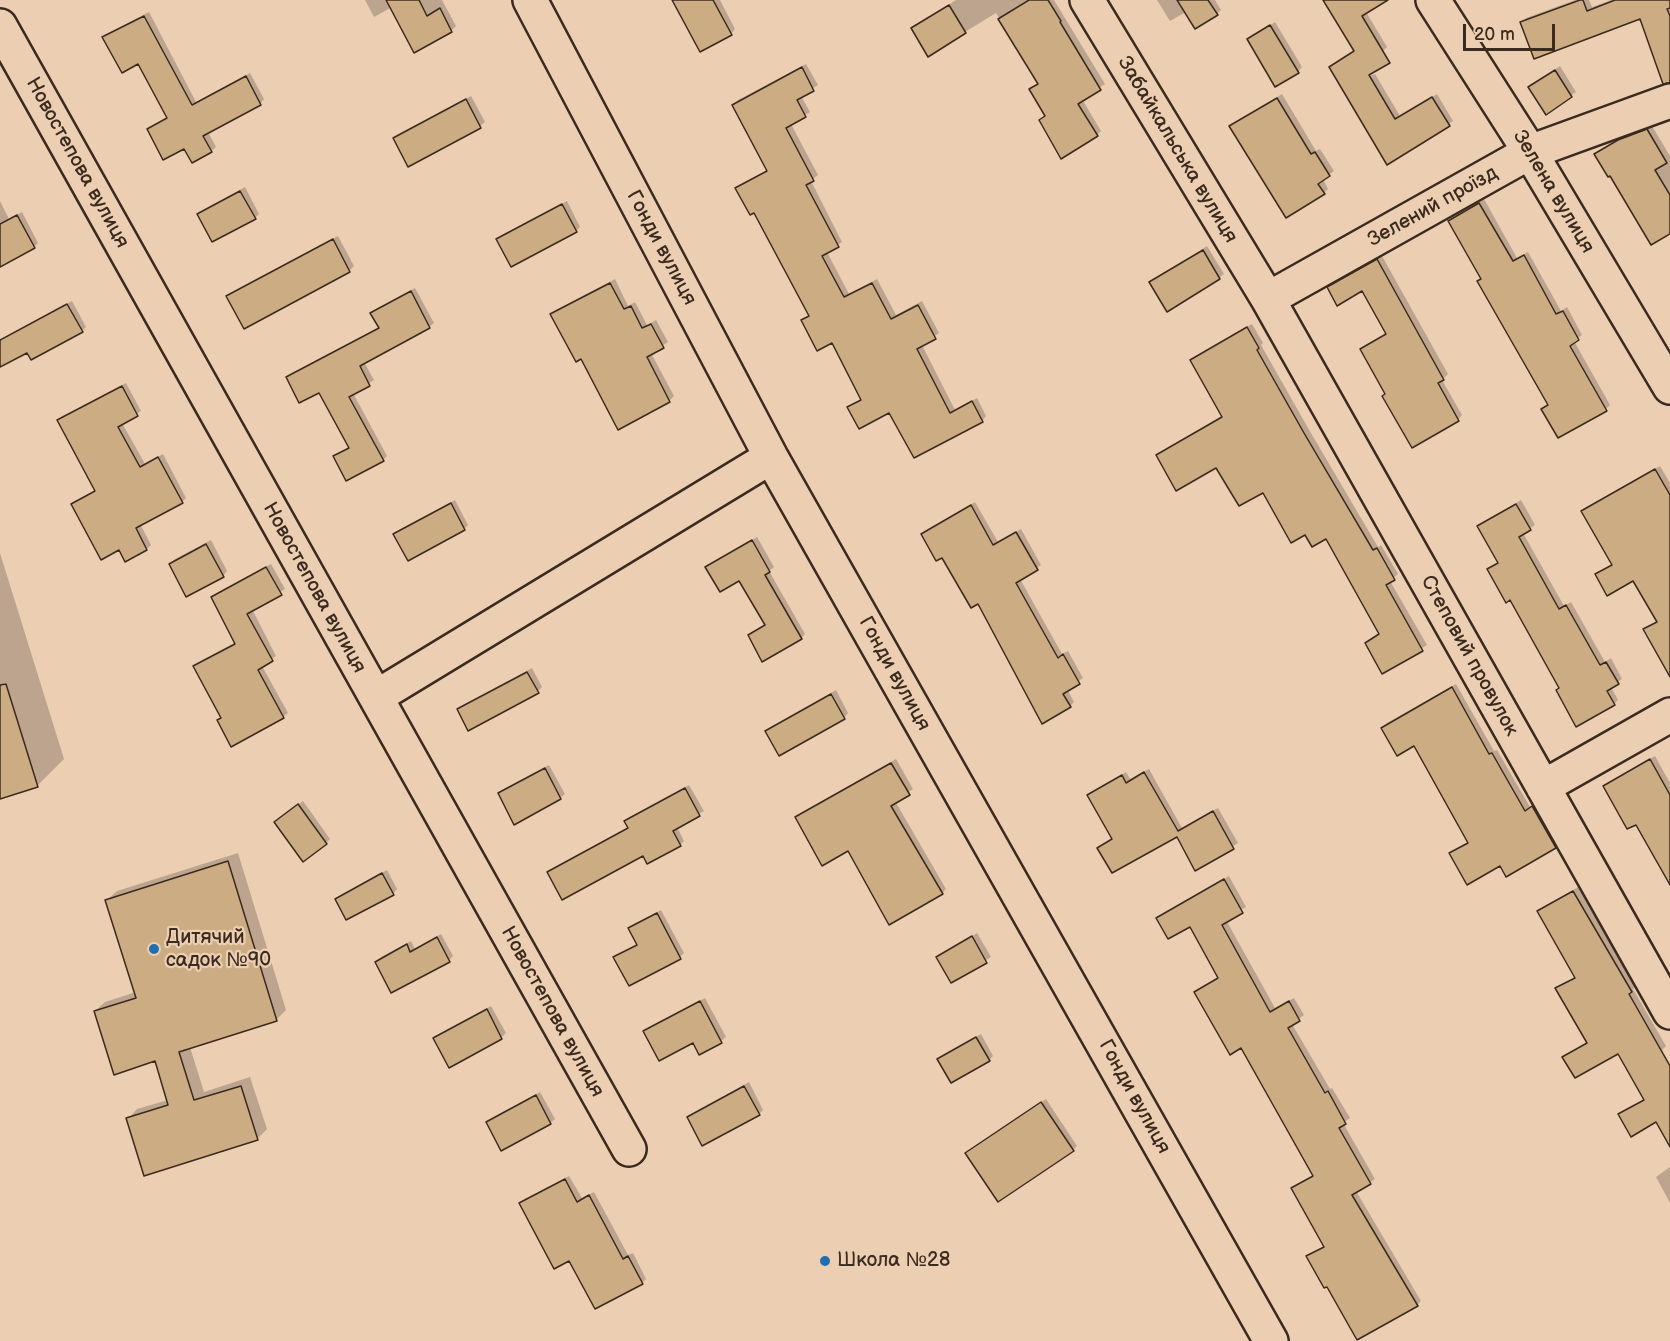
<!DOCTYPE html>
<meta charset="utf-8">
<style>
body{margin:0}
#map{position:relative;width:1670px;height:1341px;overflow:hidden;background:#ecceb2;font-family:"Balsamiq Sans",sans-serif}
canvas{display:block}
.scale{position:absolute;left:1463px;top:24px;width:92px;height:27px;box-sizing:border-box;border:3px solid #3b2a1e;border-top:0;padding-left:8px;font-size:18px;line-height:21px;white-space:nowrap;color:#3b2a1e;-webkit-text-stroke:4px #ecceb2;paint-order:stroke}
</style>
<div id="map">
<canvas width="1670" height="1341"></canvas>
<div class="scale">20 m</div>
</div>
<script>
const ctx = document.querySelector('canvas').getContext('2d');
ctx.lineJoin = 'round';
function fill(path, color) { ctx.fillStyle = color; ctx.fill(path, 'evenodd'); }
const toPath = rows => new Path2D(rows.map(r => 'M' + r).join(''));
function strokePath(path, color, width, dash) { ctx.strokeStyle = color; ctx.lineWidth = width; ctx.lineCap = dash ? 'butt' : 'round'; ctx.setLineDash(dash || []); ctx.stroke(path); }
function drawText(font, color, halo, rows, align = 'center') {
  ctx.font = font + ' "Balsamiq Sans",sans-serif'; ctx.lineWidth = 4.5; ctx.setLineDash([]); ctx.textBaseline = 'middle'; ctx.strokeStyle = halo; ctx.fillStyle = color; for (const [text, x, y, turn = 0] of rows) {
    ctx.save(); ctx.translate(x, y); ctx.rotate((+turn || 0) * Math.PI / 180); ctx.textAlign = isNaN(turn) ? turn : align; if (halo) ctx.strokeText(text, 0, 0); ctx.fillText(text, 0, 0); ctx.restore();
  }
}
fill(toPath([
 [365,0,442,0,456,26,451,31,392,7,374,17],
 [674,0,720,0,735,29,731,34],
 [956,0,1054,0,1105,84,1082,99,1101,131,1097,135,1046,115,1031,90,1039,83,996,13,929,54,912,28],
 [1157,0,1215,0,1221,10,1217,14,1186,12,1170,21],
 [1325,0,1383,0,1366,12,1387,47,1383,51],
 [1575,0,1589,0,1592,7,1611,0,1670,0,1670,50,1640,18,1522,22,1526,18],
 [149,12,196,102,250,73,264,99,260,104,208,132,216,147,211,151,185,147,149,129,168,117,139,62,104,38,109,33],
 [1275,22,1302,67,1298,72,1249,40],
 [806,64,818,85,801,96,810,112,791,124,818,175,811,181,842,242,827,252,849,294,877,279,896,315,922,301,939,333,922,345,955,410,977,398,986,416,982,421,849,407,862,398,832,341,803,321,810,315,754,211,737,188,741,184,768,170,734,105,738,100],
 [1560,66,1576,92,1546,113,1530,87],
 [1375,74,1400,116,1437,94,1453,121,1387,162,1347,84],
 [1282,94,1316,151,1320,149,1334,171,1323,179,1328,189,1324,193,1231,127],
 [471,96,485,122,480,126,409,165,395,138,399,134],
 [1652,126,1670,156,1670,232,1610,174,1596,154,1624,136],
 [245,187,259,214,255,218,199,214,203,210],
 [1484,199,1517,258,1528,252,1561,311,1567,307,1582,335,1574,341,1610,405,1606,409,1543,409,1549,404,1450,221],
 [0,201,9,219,22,212,38,243,34,247,0,265],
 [567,201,580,227,576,231,498,239,502,235],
 [338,236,354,266,349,271,245,327,228,296,233,292],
 [1207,246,1224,274,1219,278,1150,283],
 [1382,256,1448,374,1442,380,1462,415,1458,420,1387,393,1362,349,1387,333,1363,289,1329,288,1333,283],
 [615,279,628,306,635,302,647,325,656,320,668,342,651,353,674,396,669,401,619,428,581,357,552,314,556,310],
 [415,288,434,323,429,327,364,362,374,380,353,393,387,456,383,460,335,456,350,446,320,391,288,378,292,373,380,327,372,313,377,309],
 [72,301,86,327,82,331,28,351,0,357,0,340],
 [1252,324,1263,343,1261,345,1308,428,1378,547,1381,545,1398,574,1390,581,1427,645,1383,672,1366,643,1380,633,1326,537,1306,533,1263,491,1217,466,1158,455,1223,415,1192,360,1196,356],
 [126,383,141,411,122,423,145,464,163,454,186,498,182,502,140,524,151,545,147,549,119,548,73,505,96,490,59,421,64,416],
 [1660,466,1670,483,1670,655,1645,630,1658,620,1633,579,1597,575,1613,564,1583,511,1588,507],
 [455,500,468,525,464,529,395,534,399,530],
 [1521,500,1535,525,1523,533,1564,606,1571,602,1605,662,1611,658,1622,679,1611,687,1618,700,1614,704,1560,687,1511,598,1489,569,1500,562,1479,526],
 [975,502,998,542,1021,529,1041,565,1020,579,1062,654,1068,651,1083,678,1067,689,1074,702,1070,706,979,602,922,534],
 [757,537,774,567,769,571,805,634,801,638,750,635,766,624,739,579,707,567],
 [211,540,227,571,223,576,170,564,175,559],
 [0,553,64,759,37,786,0,797],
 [271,564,285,589,252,609,276,656,262,666,288,713,283,717,218,720,222,717,195,666,199,662,236,642,213,597,217,593],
 [532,668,542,687,538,691,458,710,463,705],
 [1456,684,1494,751,1497,750,1530,807,1537,803,1559,843,1555,847,1500,864,1451,853,1469,841,1414,744,1383,728,1387,723],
 [836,690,848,713,844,718,767,731,771,727],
 [1655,756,1670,783,1670,883,1636,823,1605,786,1609,782],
 [896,759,913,789,895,801,946,889,942,893,849,849,797,818,801,813],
 [549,765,565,794,560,798,500,794,504,789],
 [1149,769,1182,828,1218,808,1238,843,1196,869,1177,835,1099,848,1113,838,1089,795,1126,772,1130,779],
 [689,785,704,811,677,827,684,841,680,845,643,854,549,872,553,868,629,827,626,821,630,817],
 [303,801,330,839,326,843,281,818],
 [238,853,286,1010,277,1019,190,1047,204,1092,250,1077,267,1129,257,1139,128,1119,137,1109,168,1100,156,1060,95,1011,105,1002,136,992,107,900,117,891],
 [387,870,397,889,393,894,336,899,341,895],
 [1229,876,1246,907,1226,920,1275,1008,1294,998,1304,1015,1292,1024,1330,1089,1332,1088,1350,1118,1343,1123,1375,1179,1356,1191,1421,1301,1417,1305,1328,1284,1308,1257,1325,1245,1293,1188,1314,1175,1241,1046,1196,992,1219,977,1190,925,1158,918,1162,914],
 [1578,887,1635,987,1633,989,1666,1046,1662,1050,1670,1065,1670,1112,1620,1115,1645,1099,1619,1052,1564,1057,1588,1042,1557,989,1576,976,1539,911],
 [661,910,684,953,680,957,615,958,638,944,630,929,634,924],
 [977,933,991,957,952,981,938,957],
 [441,934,453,956,449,960,376,962,381,957,411,941,415,949],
 [705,998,726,1037,721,1041,700,1053,693,1041,645,1032,649,1027],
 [491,1006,506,1033,501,1038,449,1066,435,1038,439,1034],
 [981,1034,993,1056,989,1060,939,1059],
 [749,1082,763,1110,759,1114,688,1117,693,1113],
 [540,1092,555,1119,550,1123,487,1123,492,1118],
 [1046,1099,1077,1146,1073,1150,967,1153],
 [1670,1167,1670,1203,1656,1177],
 [569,1176,582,1198,594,1192,628,1255,633,1253,646,1279,642,1283,570,1259,520,1204,525,1199]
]), '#0003');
const building = toPath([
 [386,0,419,0,427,16,440,8,452,32,414,53,386,0],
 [672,0,713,0,732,35,700,52,672,0],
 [1029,0,1048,0,1061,21,1060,22,1101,90,1078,104,1098,136,1061,159,1039,120,1045,116,1029,89,1038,84,998,19,1029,0],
 [1177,0,1208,0,1218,15,1195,29,1177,0],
 [1323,0,1388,0,1362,16,1390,63,1369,75,1395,119,1432,97,1450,126,1387,165,1329,67,1354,51,1323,0],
 [1580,0,1583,0,1587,11,1615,0,1670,0,1670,8,1667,9,1670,16,1670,83,1663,84,1640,19,1534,59,1520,22,1580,0],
 [949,5,966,33,928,57,911,28,949,5],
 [144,16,192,105,246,76,261,105,203,136,212,152,192,163,184,149,163,160,147,129,167,118,138,64,122,73,102,37,144,16],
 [1270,25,1299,73,1275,87,1247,39,1270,25],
 [802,67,814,91,797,100,806,117,786,128,814,181,806,185,839,247,822,256,844,297,872,283,891,319,918,305,936,339,917,349,950,413,972,401,983,422,914,458,889,413,859,429,847,407,861,400,832,343,817,351,801,320,809,316,754,213,750,215,735,188,767,171,732,105,802,67],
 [1555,70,1572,97,1546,115,1528,87,1555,70],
 [1277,98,1311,154,1315,152,1330,176,1318,184,1325,194,1286,218,1229,126,1277,98],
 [466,99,481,128,408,167,393,138,466,99],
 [1647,129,1667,163,1655,170,1670,195,1670,234,1651,245,1610,176,1608,177,1594,154,1618,140,1647,129],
 [240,191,256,219,212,242,197,214,240,191],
 [1479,203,1513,261,1524,255,1556,314,1563,311,1579,340,1570,346,1607,411,1558,438,1541,409,1548,405,1477,281,1481,279,1448,221,1479,203],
 [562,204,577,232,511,267,496,239,562,204],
 [17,215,35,248,0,267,0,224,17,215],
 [333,239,350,272,244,329,226,296,333,239],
 [1203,250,1220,279,1167,312,1149,282,1203,250],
 [1377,259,1444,380,1438,383,1459,421,1412,448,1382,396,1385,394,1360,349,1386,334,1362,291,1337,306,1327,287,1377,259],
 [610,283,624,309,631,306,642,328,651,324,664,348,647,357,670,402,618,430,581,359,576,362,550,314,610,283],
 [411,291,430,328,360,366,370,386,349,397,384,461,346,481,333,456,349,448,319,393,299,403,286,377,379,328,370,313,411,291],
 [67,304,83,332,31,360,27,353,0,367,0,340,67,304],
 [1247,327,1259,348,1257,350,1304,433,1373,550,1377,548,1395,580,1386,585,1423,651,1382,674,1365,643,1379,634,1326,539,1312,547,1305,535,1291,543,1263,493,1239,506,1216,468,1176,491,1156,455,1222,417,1190,360,1247,327],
 [122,386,138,416,118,427,140,467,158,457,183,503,136,528,147,550,125,562,119,550,101,560,71,504,95,491,57,420,122,386],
 [1655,469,1670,495,1670,677,1643,629,1657,622,1633,581,1607,596,1595,574,1612,565,1581,511,1655,469],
 [451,503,465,530,408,561,393,534,451,503],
 [1516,504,1531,530,1519,537,1559,609,1566,605,1600,665,1606,662,1619,684,1607,691,1615,705,1576,727,1556,690,1559,688,1510,600,1506,603,1487,569,1498,563,1477,526,1516,504],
 [971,505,993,545,1016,532,1038,570,1016,583,1058,658,1063,654,1080,684,1063,694,1071,707,1042,724,978,604,971,608,942,558,936,561,921,534,971,505],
 [752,540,770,572,765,575,802,639,762,662,748,635,765,625,739,581,720,592,705,567,752,540],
 [206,544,224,577,186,597,169,564,206,544],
 [266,567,282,595,247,614,273,661,258,670,284,718,231,747,217,720,221,718,193,666,235,644,211,597,266,567],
 [527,672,539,693,468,731,457,709,527,672],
 [6,684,38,787,0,799,0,685,6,684],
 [1452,687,1489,754,1492,753,1525,811,1532,806,1556,848,1506,877,1500,866,1467,885,1449,853,1468,843,1414,746,1397,756,1381,728,1452,687],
 [831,694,845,719,779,756,765,731,831,694],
 [1650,759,1670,795,1670,885,1636,825,1627,829,1603,786,1650,759],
 [891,763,910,795,891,806,943,894,889,925,848,851,822,866,795,817,891,763],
 [545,768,561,799,514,825,498,793,545,768],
 [1144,772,1178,831,1213,811,1234,849,1195,871,1177,837,1112,873,1097,848,1112,839,1087,795,1122,775,1126,783,1144,772],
 [685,788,700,816,673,831,681,846,647,864,643,856,562,900,547,872,628,828,624,821,685,788],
 [298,804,327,844,303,862,274,822,298,804],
 [228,861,277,1021,179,1052,194,1100,241,1086,258,1140,144,1176,126,1118,168,1105,155,1061,114,1075,94,1011,136,998,105,900,228,861],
 [382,873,394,895,346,920,335,899,382,873],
 [1224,879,1243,913,1222,925,1270,1012,1289,1001,1300,1021,1288,1028,1325,1093,1328,1091,1346,1124,1339,1128,1371,1184,1352,1195,1418,1306,1357,1340,1327,1287,1324,1288,1306,1256,1324,1247,1291,1188,1313,1176,1241,1048,1230,1055,1194,992,1218,978,1190,927,1168,939,1156,918,1224,879],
 [1573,891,1632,992,1629,994,1670,1066,1670,1147,1656,1122,1631,1137,1618,1114,1644,1100,1618,1054,1575,1078,1562,1057,1587,1043,1555,988,1575,978,1537,911,1573,891],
 [657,913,681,959,629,986,613,957,637,945,628,928,657,913],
 [972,936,987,963,951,983,936,957,972,936],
 [437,937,450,962,391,993,375,962,407,944,410,952,437,937],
 [700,1001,722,1043,699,1055,693,1043,659,1061,643,1031,700,1001],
 [487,1009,502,1039,449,1068,433,1038,487,1009],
 [976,1037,990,1061,951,1083,937,1059,976,1037],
 [744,1086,760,1115,702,1146,687,1117,744,1086],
 [536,1095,551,1124,501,1151,486,1122,536,1095],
 [1041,1102,1074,1151,998,1202,965,1153,1041,1102],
 [565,1179,577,1202,589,1195,623,1259,628,1256,643,1284,595,1309,569,1261,554,1269,519,1203,565,1179]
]);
fill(building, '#ccac83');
strokePath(building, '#3b2a1e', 1.5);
const street = toPath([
 [530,0,771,457,1271,1341],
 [1087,0,1268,299,1670,1012],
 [1433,0,1530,152,1670,387],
 [0,26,629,1149],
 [1268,299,1530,152,1670,101],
 [376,697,771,457],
 [1543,787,1670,715]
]);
strokePath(street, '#3b2a1e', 38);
strokePath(street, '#ecceb2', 33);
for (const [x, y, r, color] of [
 [154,949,6,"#1f6fb2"],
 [825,1261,6,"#1f6fb2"]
]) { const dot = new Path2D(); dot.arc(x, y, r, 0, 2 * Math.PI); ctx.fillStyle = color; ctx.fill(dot); strokePath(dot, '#ecceb2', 2); }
drawText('20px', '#3b2a1e', '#ecceb2', [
 ["Забайкальська вулиця",1177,150,59],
 ["Новостепова вулиця",77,163,61],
 ["Зелена вулиця",1553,192,59],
 ["Зелений проїзд",1433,207,-29],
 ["Гонди вулиця",661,248,62],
 ["Новостепова вулиця",314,588,61],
 ["Степовий провулок",1469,656,61],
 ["Гонди вулиця",894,674,61],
 ["Новостепова вулиця",552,1012,61],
 ["Гонди вулиця",1134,1097,61]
]);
drawText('20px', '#3b2a1e', '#ecceb2', [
 ["Дитячий",166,938],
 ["садок №90",166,961],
 ["Школа №28",837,1261]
], 'left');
</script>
